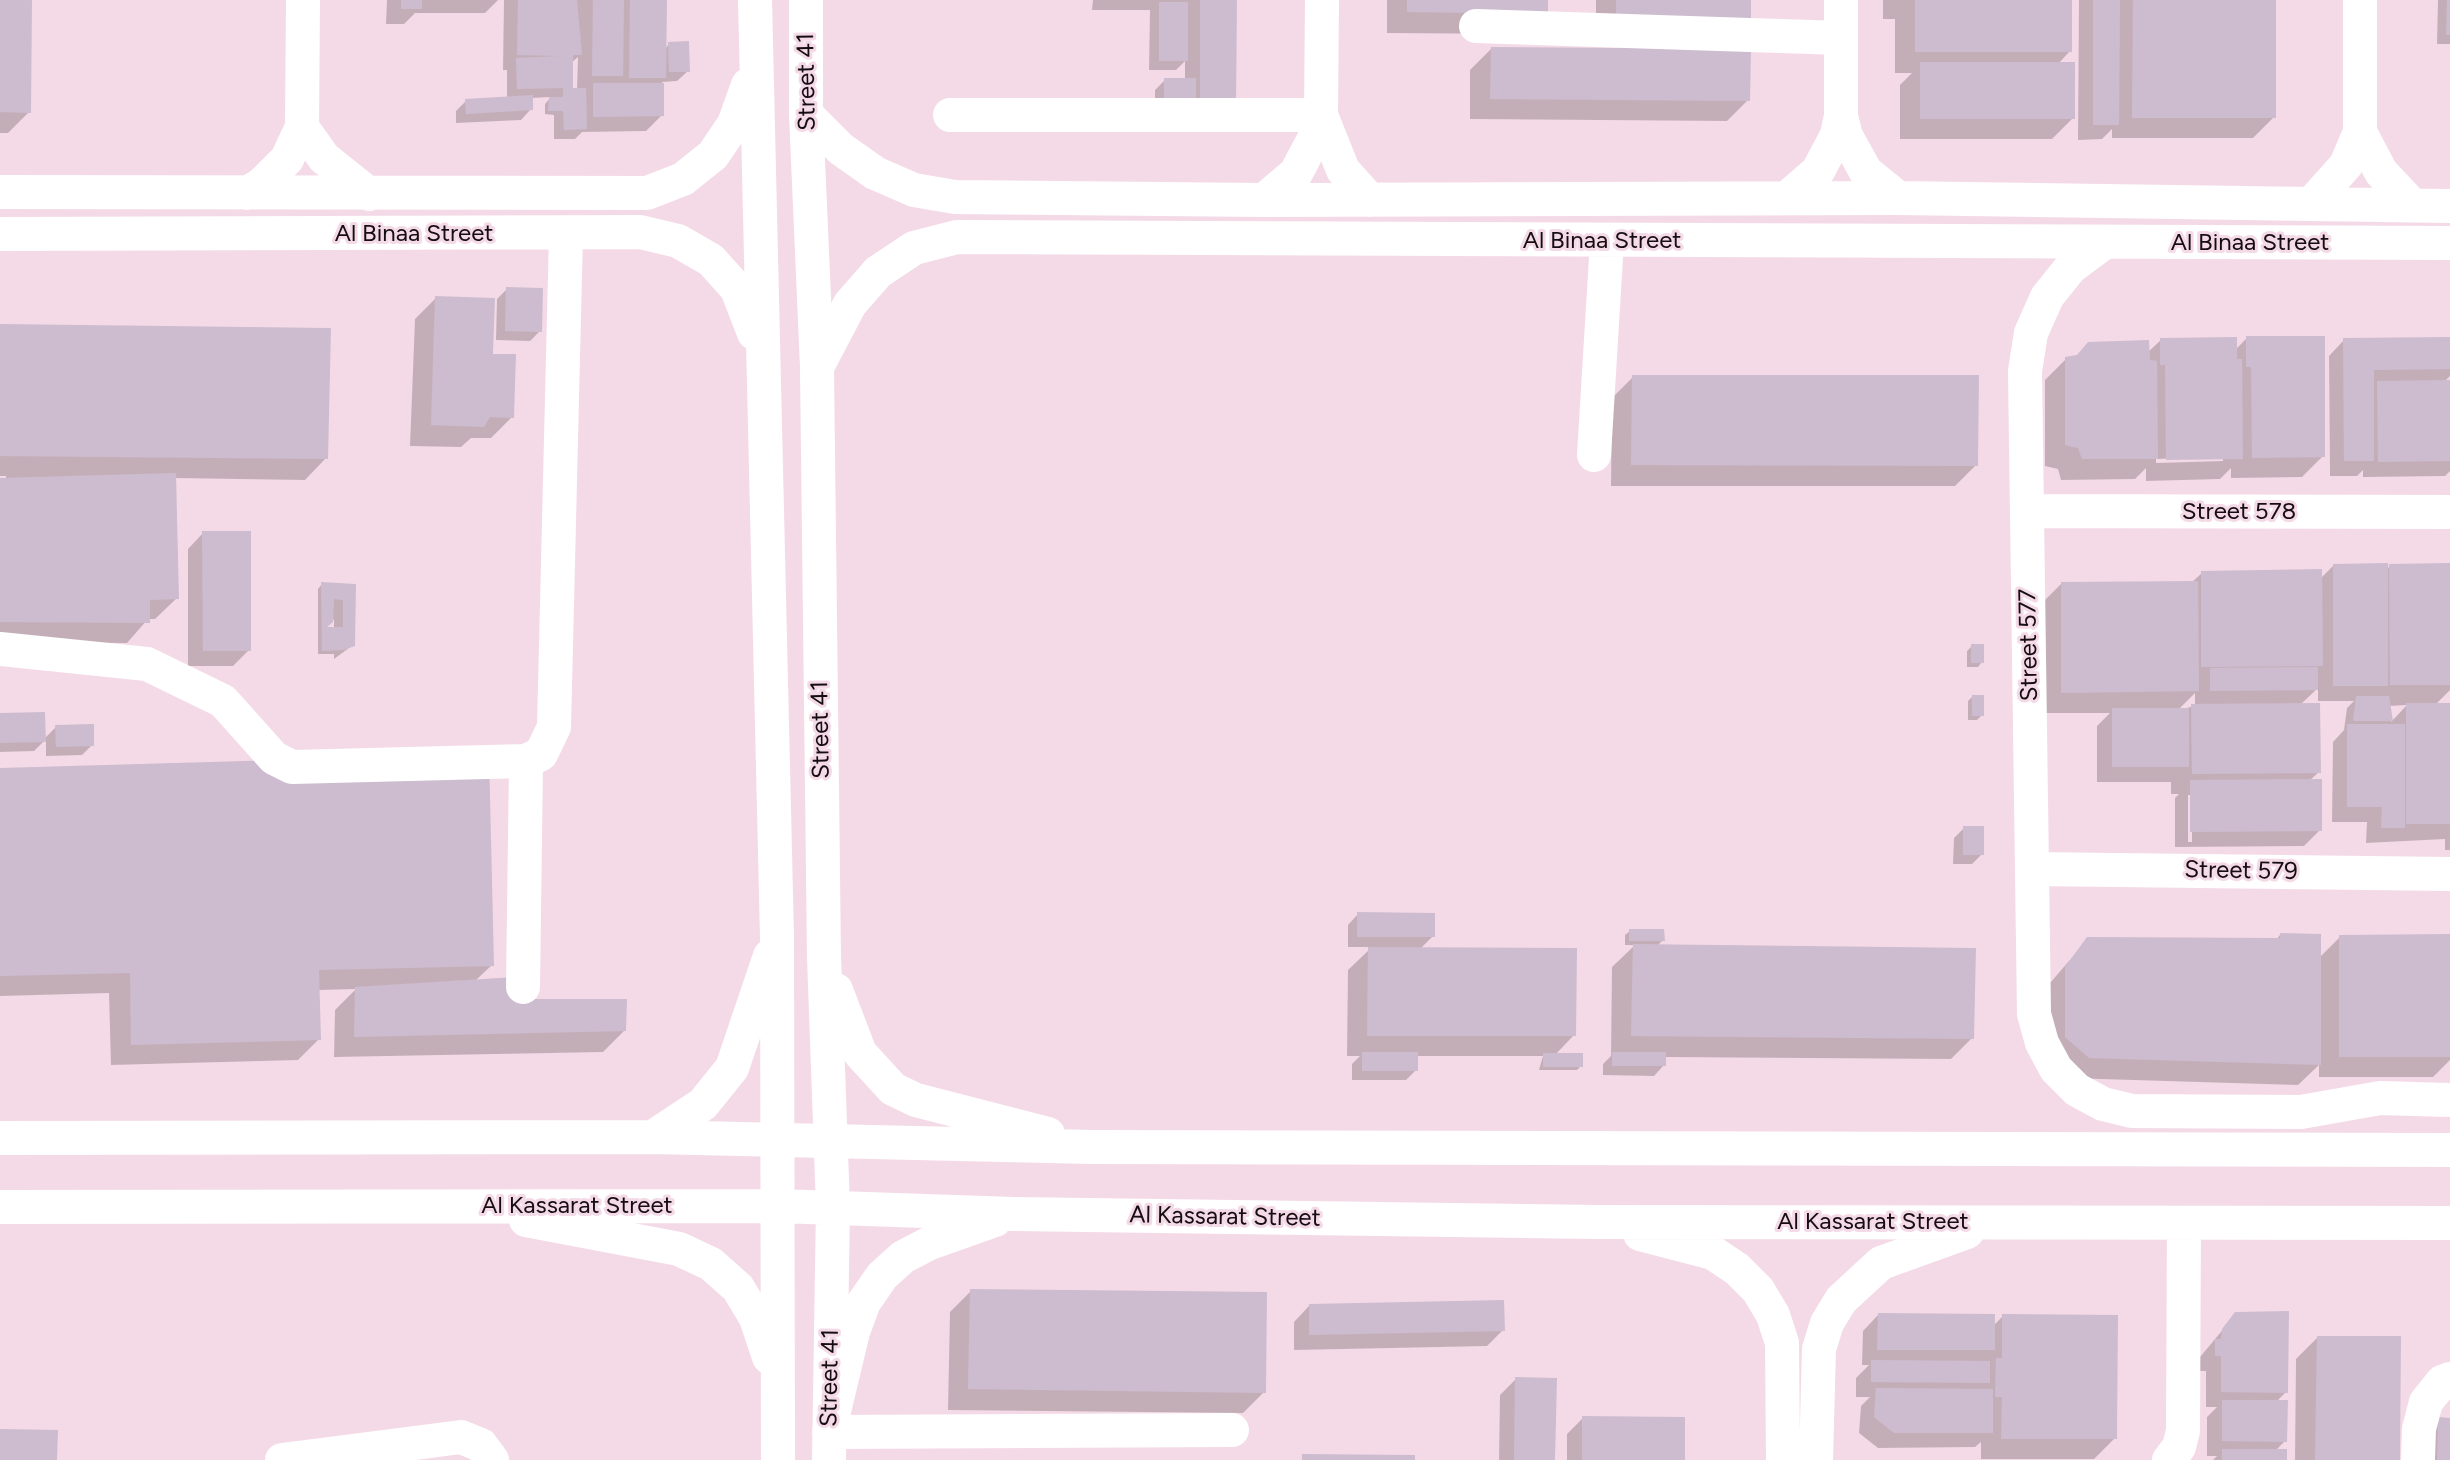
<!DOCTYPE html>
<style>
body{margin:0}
canvas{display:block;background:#f4dae6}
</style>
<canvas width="2450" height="1460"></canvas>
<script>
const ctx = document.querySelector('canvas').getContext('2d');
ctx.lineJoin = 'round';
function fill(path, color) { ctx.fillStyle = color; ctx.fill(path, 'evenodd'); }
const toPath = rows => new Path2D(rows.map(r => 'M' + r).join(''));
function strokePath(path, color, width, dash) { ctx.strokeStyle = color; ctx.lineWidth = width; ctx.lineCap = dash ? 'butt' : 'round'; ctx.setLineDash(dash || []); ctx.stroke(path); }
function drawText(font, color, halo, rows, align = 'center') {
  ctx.font = font + ' Figtree,sans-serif'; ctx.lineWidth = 6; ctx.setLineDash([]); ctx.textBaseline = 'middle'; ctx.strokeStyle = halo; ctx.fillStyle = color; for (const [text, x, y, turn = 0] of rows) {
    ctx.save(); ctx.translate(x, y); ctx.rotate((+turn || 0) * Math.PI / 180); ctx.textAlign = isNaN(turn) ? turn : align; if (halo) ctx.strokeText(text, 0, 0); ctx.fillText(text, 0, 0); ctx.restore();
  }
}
fill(toPath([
 [0,0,30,0,29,112,8,133,0,133],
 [387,0,498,0,485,13,415,13,404,24,386,24],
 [504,0,665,0,665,49,669,44,688,71,677,81,662,82,662,115,646,131,582,132,575,139,554,139,554,115,545,114,545,104,551,97,531,98,531,109,521,120,456,123,456,111,466,101,507,99,507,70,503,70],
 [578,57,577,90,571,90,571,63],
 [1093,0,1235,0,1234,107,1155,108,1155,90,1165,80,1185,80,1185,61,1176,70,1149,70,1150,10,1092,10],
 [1387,0,1546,0,1525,34,1387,33],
 [1596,0,1749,0,1596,41],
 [1883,0,2056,0,2070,51,2058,64,2073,118,2052,139,1900,139,1900,85,1912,73,1895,73,1895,19,1883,19],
 [2079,0,2274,0,2274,117,2253,138,2112,138,2112,129,2102,139,2078,140],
 [2438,0,2450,0,2450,44,2437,44],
 [1491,49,1748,100,1727,121,1470,119,1470,70],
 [507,289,540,331,530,341,496,340,497,299],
 [436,298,490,356,512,417,491,438,471,438,461,447,410,446,415,319],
 [0,326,326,458,305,480,174,478,177,598,155,619,148,619,127,643,0,642,0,480,6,480,6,476,0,476],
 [2247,338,2323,456,2302,477,2231,478,2231,468,2220,479,2146,481,2146,468,2135,479,2061,480,2058,469,2045,466,2045,380,2066,359,2147,353,2161,340,2235,350],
 [2223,457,2223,461,2156,463,2156,459],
 [2450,339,2450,376,2444,382,2450,382,2450,471,2445,476,2363,477,2363,470,2357,476,2330,476,2329,356,2344,340],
 [1633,377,1976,465,1955,486,1611,486,1612,398],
 [203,533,249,650,233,666,188,666,188,549],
 [2450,565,2450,690,2435,705,2450,705,2450,850,2445,850,2445,839,2366,843,2367,822,2332,822,2333,742,2344,730,2347,708,2354,701,2318,701,2319,772,2309,781,2320,830,2304,846,2175,847,2175,798,2179,794,2171,794,2171,782,2097,782,2097,726,2110,713,2041,713,2040,605,2061,584,2191,583,2202,573,2320,579,2333,566,2386,570,2390,566],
 [2318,688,2318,705,2300,705],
 [2195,693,2195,706,2178,710],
 [2407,705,2391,722,2388,706],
 [2188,795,2192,795,2192,842,2188,842],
 [322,584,354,586,353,645,334,659,334,654,318,654,318,589],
 [334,619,334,629,323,629],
 [1972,646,1982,662,1978,667,1967,667,1967,651],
 [1972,697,1982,715,1977,720,1968,720,1968,701],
 [0,715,44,739,56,727,92,745,82,755,46,756,46,739,34,751,0,752],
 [0,770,492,965,475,981,524,1001,624,1031,603,1052,334,1057,335,1010,356,989,318,990,319,1039,298,1060,111,1065,109,993,0,996],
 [1964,828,1982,854,1972,864,1953,864,1954,838],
 [1358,914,1433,936,1420,949,1574,1035,1555,1055,1581,1066,1577,1070,1539,1070,1543,1056,1416,1056,1416,1070,1406,1080,1352,1080,1352,1064,1360,1056,1347,1056,1348,970,1372,947,1348,947,1348,925],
 [1630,931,1663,940,1657,946,1972,1038,1951,1059,1664,1057,1664,1065,1654,1076,1603,1075,1603,1064,1611,1056,1612,967,1635,945,1625,945,1625,935],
 [2280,935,2319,958,2340,937,2450,936,2450,1060,2433,1077,2319,1077,2319,1065,2298,1085,2067,1078,2044,990,2088,939,2276,940],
 [971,1291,1264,1392,1243,1413,948,1410,950,1312],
 [1309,1306,1503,1330,1487,1346,1294,1350,1294,1322],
 [2236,1314,2286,1392,2276,1402,2285,1441,2275,1451,2285,1460,2213,1460,2217,1456,2207,1456,2207,1417,2217,1407,2206,1407,2206,1371,2200,1371,2200,1357],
 [1878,1315,1993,1326,2003,1316,2115,1438,2094,1459,1981,1459,1981,1442,1975,1447,1878,1448,1859,1433,1861,1406,1870,1397,1856,1397,1856,1378,1869,1365,1862,1365,1863,1331],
 [2317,1338,2398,1460,2295,1460,2296,1359],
 [1516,1379,1553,1460,1499,1460,1500,1395],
 [1583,1418,1683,1460,1567,1460,1567,1434],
 [2439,1419,2450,1420,2450,1460,2417,1460]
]), '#0003');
fill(toPath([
 [0,0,32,0,31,113,0,112],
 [401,0,422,0,422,9,401,9],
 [518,0,577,0,582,55,573,55,573,88,586,88,587,129,564,130,563,111,548,111,549,97,563,97,563,88,517,89,516,58,559,56,517,55],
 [593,0,624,0,623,76,592,76],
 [630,0,667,0,666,78,629,78],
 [1200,0,1237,0,1236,108,1200,108],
 [1407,0,1548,0,1548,14,1407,12],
 [1616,0,1751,0,1751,22,1616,21],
 [1915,0,2072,0,2072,52,1915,52],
 [2093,0,2120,0,2119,125,2093,125],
 [2133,0,2276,0,2276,118,2132,118],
 [2447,0,2450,0,2450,35,2446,35],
 [1159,2,1188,2,1188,61,1159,61],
 [689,41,690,72,669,72,668,42],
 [1491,47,1751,49,1750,101,1490,99],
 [1920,62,2075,62,2075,119,1920,119],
 [1164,78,1196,78,1196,99,1164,99],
 [593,83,664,83,664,116,593,117],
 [533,95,533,110,466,114,465,99],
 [506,287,543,288,542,332,505,331],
 [435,296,495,298,493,354,516,354,514,418,490,417,484,427,431,425],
 [0,324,331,328,328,459,0,456],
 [2246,336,2325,336,2325,457,2252,458,2251,367,2246,367],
 [2237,337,2237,359,2242,359,2243,459,2166,460,2165,365,2160,365,2160,338],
 [2450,337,2450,369,2374,370,2374,461,2344,461,2343,338],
 [2149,340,2150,360,2157,361,2158,459,2082,459,2078,448,2065,445,2065,357,2077,355,2088,342],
 [1632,375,1979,375,1978,466,1631,465],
 [2450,380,2450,461,2378,462,2377,381],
 [176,473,179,599,150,600,150,623,0,622,0,478],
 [202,531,251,531,251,651,203,651],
 [2388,563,2388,686,2333,686,2333,564],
 [2450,563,2450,685,2390,685,2389,564],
 [2322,569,2323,666,2201,667,2201,571],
 [2198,581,2199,691,2061,693,2061,582],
 [321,582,356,584,355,646,343,650,322,651],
 [334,599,343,600,343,627,327,627,333,622],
 [1971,644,1984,644,1984,663,1971,663],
 [2318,667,2318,690,2210,691,2210,668],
 [1972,695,1984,695,1984,716,1972,716],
 [2356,696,2389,696,2393,721,2353,721],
 [2320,703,2321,773,2192,774,2191,704],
 [2406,703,2450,703,2450,824,2406,824],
 [2112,708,2189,708,2189,767,2112,767],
 [45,712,46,742,0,743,0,713],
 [94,724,94,746,56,747,55,725],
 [2347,724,2405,724,2405,828,2381,828,2382,807,2347,807],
 [489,754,494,966,319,970,321,1040,131,1045,130,973,0,976,0,768],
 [2322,779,2322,831,2190,832,2190,780],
 [1963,826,1984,826,1984,855,1963,855],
 [1357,912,1435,913,1435,937,1357,937],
 [1629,929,1664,929,1665,941,1629,941],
 [2280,933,2321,934,2321,1065,2089,1058,2065,1037,2065,967,2087,937,2280,938],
 [2450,934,2450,1057,2339,1057,2339,935],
 [1633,944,1976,948,1974,1039,1631,1036],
 [1368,947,1577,948,1576,1036,1367,1036],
 [531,976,527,999,627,999,626,1031,354,1037,355,987],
 [1362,1052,1418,1052,1418,1071,1362,1071],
 [1612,1052,1666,1052,1666,1066,1612,1066],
 [1543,1053,1583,1053,1583,1067,1543,1067],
 [970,1289,1267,1292,1266,1393,968,1389],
 [1504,1300,1505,1331,1309,1335,1309,1304],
 [2289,1311,2288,1393,2221,1392,2221,1356,2215,1356,2215,1339,2221,1339,2222,1329,2235,1312],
 [1878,1313,1995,1314,1995,1350,1877,1350],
 [2002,1314,2118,1315,2117,1439,2001,1439,2002,1397,1995,1397,1996,1358,2002,1358],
 [2317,1336,2401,1336,2400,1460,2315,1460],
 [1871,1360,1990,1361,1990,1383,1871,1382],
 [1515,1377,1557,1378,1555,1460,1514,1460],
 [1876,1388,1993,1389,1993,1433,1894,1433,1874,1417],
 [2222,1400,2288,1400,2287,1442,2222,1441],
 [1582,1416,1685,1417,1685,1460,1582,1460],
 [2438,1417,2450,1418,2450,1460,2437,1460],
 [0,1429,58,1430,57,1460,0,1460],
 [2222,1449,2287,1449,2287,1460,2222,1460],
 [1302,1454,1415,1455,1415,1460,1302,1460]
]), '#cdbccf');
strokePath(toPath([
 [755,0,777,937,778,1460],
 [806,0,806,114,817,367,824,957,833,1207,829,1460],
 [1476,26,1841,38],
 [806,114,841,149,875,173,914,190,955,197,1264,200,1898,198,2450,206],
 [950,115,1321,115],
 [1321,115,1343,170,1370,200],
 [1841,116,1846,136,1866,172,1898,198],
 [302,127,324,158,369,194],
 [2360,132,2381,172,2412,205],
 [0,192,647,193,683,179,713,155,734,124,748,85],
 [247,193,262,184,287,159,302,127,303,0],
 [1788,197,1818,171,1837,135,1841,116,1841,0],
 [1264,200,1296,173,1316,135,1321,115,1322,0],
 [2311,204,2346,165,2360,132,2360,0],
 [0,234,640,232,678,241,711,260,737,289,754,333],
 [2102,244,2071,267,2047,297,2031,333,2025,371,2034,1014,2042,1043,2056,1069,2077,1090,2103,1104,2132,1111,2301,1112,2380,1098,2450,1100],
 [817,367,850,304,878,272,914,248,957,237,2450,243],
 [1594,455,1607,241],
 [2027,511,2450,512],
 [0,649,147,664,223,701,274,758,292,767,526,761,541,754,554,727,566,234],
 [2032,869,2450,874],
 [523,987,526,761],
 [836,990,860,1053,893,1089,916,1100,1048,1134],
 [653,1137,703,1104,732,1068,770,956],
 [0,1138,653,1137,1091,1147,2450,1150],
 [0,1207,778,1206,1014,1214,1598,1222,2450,1223],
 [526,1220,679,1249,711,1264,738,1288,756,1318,769,1357],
 [995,1220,930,1243,903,1257,882,1276,864,1302,853,1332,829,1432,1232,1430],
 [1640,1234,1713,1253,1737,1269,1758,1290,1773,1315,1782,1343,1783,1460],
 [282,1460,461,1437,481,1445,492,1460],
 [1816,1460,1819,1349,1827,1323,1841,1300,1881,1263,1967,1232],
 [2169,1460,2179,1447,2183,1431,2184,1223],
 [2418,1460,2419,1429,2426,1402,2442,1382,2450,1379]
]), '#fff', 34);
drawText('24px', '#160d11', '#f4dae6', [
 ["Street 41",807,82,-91],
 ["Al Binaa Street",414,234],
 ["Al Binaa Street",1602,241],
 ["Al Binaa Street",2250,243],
 ["Street 578",2239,512],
 ["Street 577",2029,645,-91],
 ["Street 41",821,730,-91],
 ["Street 579",2241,871,1],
 ["Al Kassarat Street",577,1206],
 ["Al Kassarat Street",1225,1217,1],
 ["Al Kassarat Street",1873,1222],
 ["Street 41",830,1378,-89]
]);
</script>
